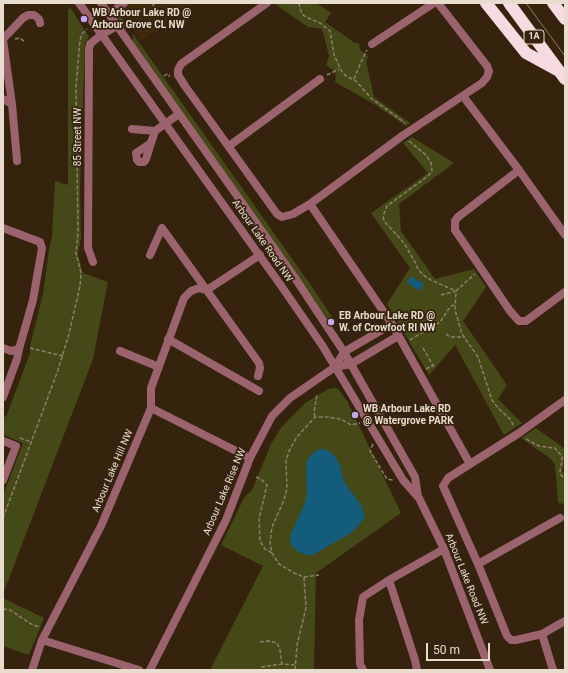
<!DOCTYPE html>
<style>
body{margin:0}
#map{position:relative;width:568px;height:673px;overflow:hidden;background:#35230d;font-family:Roboto,sans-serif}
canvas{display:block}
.frame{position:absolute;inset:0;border:4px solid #e8dccf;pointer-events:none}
.scale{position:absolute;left:426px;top:643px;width:64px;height:18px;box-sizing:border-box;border:2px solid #e8dccf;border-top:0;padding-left:5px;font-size:12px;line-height:14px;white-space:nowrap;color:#e8dccf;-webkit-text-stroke:3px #35230d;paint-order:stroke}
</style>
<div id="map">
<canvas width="568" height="673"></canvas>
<div class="frame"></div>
<div class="scale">50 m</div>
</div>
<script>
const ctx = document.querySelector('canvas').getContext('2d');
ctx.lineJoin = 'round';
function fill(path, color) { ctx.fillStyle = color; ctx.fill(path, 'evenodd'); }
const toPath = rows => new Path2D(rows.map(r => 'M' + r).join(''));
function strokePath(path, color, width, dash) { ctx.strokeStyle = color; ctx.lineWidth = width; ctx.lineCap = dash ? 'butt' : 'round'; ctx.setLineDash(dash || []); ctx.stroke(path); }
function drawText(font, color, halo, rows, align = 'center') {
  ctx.font = font + ' Roboto,sans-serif'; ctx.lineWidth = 3.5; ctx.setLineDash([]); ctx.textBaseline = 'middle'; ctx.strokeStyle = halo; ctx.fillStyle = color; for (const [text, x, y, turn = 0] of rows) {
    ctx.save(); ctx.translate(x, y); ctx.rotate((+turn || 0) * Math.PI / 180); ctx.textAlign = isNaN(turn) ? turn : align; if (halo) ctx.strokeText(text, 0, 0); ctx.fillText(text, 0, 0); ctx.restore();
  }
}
fill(toPath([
 [115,3,193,3,141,41]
]), '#402a0c');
fill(toPath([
 [277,3,316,3,331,13,325,22,355,43,359,43,360,50,368,56,366,61,374,97,410,123,406,126,374,104,335,82,336,76,333,70,326,65,329,56,322,29,308,27,275,4],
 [70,7,89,37,85,43,80,188,81,238,78,254,83,273,108,282,93,359,3,594,3,495,23,443,3,435,3,416,6,417,30,353,30,346,43,294,49,250,52,236,55,181,68,185,68,10],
 [118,12,129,28,126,30,117,18],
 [133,34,310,284,334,320,330,322,132,40,134,38,132,35],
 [412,137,454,163,399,204,401,231,435,279,474,269,486,287,463,321,507,385,498,399,522,423,504,435,455,345,429,375,387,304,410,268,371,213,428,173,403,143],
 [334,388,338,389,347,401,401,513,316,573,314,670,210,670,263,566,221,545,244,498,252,490,271,444,280,429,305,403,328,389],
 [536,428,565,449,565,462,562,471,565,473,565,504,558,503,555,465,551,459,521,438],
 [3,598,44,618,29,655,3,646]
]), '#454917');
fill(toPath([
 [411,276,424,284,420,291,407,283],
 [320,449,325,449,334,455,340,465,342,476,346,485,361,505,365,517,359,525,351,533,318,552,312,555,306,555,297,551,291,544,290,536,305,503,307,492,306,463,309,458,314,452]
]), '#135c7b');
strokePath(toPath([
 [152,3,160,15],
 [299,3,300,9,303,15,308,18,320,23,330,31,334,55,342,72,346,76,356,81,371,98,405,123],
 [15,39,20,38,25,42],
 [327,75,339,69],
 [164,76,167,74,169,76,170,75],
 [354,79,361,62,367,50],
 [409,141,426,155,431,163,432,171,428,176,387,206,383,216,384,221,404,243,415,262,418,269,423,275,431,280,456,291,475,274],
 [441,295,456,291,455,310,462,334,478,357,492,400,498,408,510,419,514,426],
 [446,334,450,337,465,337],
 [410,340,440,322,448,310,451,306,454,305],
 [30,348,63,356],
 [423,348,434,367],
 [426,369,433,365],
 [315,417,314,413,317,394],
 [20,438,31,442],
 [526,439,539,446,555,448,558,452,562,456,562,461,560,471,560,474,565,479],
 [373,444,370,451,387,479,393,480],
 [256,477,261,479,267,485,259,519,260,541,265,549,272,553],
 [3,518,58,370,69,334,80,286,81,273,76,253,78,232,76,86,80,40,82,34,87,29],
 [304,577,319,575],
 [3,609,10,610,31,624,40,627],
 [260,642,269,641,277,643,280,650,282,664,296,665],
 [261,667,282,664],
 [295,670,297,645,306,608,304,577,294,573,279,564,272,553,270,543,272,527,284,500,287,489,286,460,290,449,297,437,315,417,327,417,341,419,351,425,360,423]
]), '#8d7e6c', 1.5, [4, 2]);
strokePath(toPath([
 [79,3,282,287,322,345,403,480,419,498,444,549,490,670],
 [101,3,295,278,344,352,415,477,418,497],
 [267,3,181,64,178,70,178,75,185,86,272,207,277,214,282,217,293,214,310,204,402,136,482,83,487,77,489,71,487,66,438,3],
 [109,14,124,3],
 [3,39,23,18,28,15,34,15,39,19,40,23],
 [3,40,12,104,17,161],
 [372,44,434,3],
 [463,96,519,170,565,235],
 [3,99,12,104],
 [132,129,155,131,179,114],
 [151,143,146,159,144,162,139,162,137,160,136,153,151,143,155,131],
 [229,146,320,79],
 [519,170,458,217,455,221,455,230,510,311,519,321,526,321,565,292],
 [310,204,392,324,470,464],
 [3,228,40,242,42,248,33,300,19,349,17,359,3,397],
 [150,255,162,228,259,363,260,368,258,376],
 [93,262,88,248,89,49,90,44,101,35,117,26],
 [168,339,259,391],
 [3,348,11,351,19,349],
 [120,351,159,367],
 [335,367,351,364,398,336],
 [565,400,519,433,448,478,443,486,478,564,507,636,511,640,516,640,542,634,565,621],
 [151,408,151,388,184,298,191,291,199,288,207,290,260,255],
 [3,441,16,446,3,480],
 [478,564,560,518],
 [542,634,553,670],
 [42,640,139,670],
 [32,670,42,640,101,526,151,408,250,458],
 [150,670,226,520,250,458,272,416,290,398,335,367,344,352,392,324],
 [363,670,360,664,359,620,363,597,389,580],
 [417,670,415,660,389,580,444,549]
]), '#9b636e', 8);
strokePath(toPath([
 [486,3,526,53,559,71],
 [509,3,565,79],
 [553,3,565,19]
]), '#f8dbe0', 12);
strokePath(toPath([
 [526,3,565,56]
]), '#8d7e6c', 1);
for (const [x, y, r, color] of [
 [84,19,4,"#c3a7f2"],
 [331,322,4,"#c3a7f2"],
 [355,415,4,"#c3a7f2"]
]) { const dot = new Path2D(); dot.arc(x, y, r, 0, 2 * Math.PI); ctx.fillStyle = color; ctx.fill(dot); strokePath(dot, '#35230d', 1.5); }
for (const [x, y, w] of [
 [534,37,20]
]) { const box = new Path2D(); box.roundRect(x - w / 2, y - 7, w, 14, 3); ctx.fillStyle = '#35230d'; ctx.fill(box); strokePath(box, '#e8dccf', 1); }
drawText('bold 9px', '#e8dccf', null, [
 ["1A",534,37]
]);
drawText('bold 10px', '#e8dccf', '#35230d', [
 ["WB Arbour Lake RD @",92,13],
 ["Arbour Grove CL NW",92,25],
 ["EB Arbour Lake RD @",339,316],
 ["W. of Crowfoot RI NW",339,328],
 ["WB Arbour Lake RD",363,409],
 ["@ Watergrove PARK",363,421]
], 'left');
drawText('10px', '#e8dccf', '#35230d', [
 ["85 Street NW",78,137,-90],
 ["Arbour Lake Road NW",262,241,55],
 ["Arbour Lake Hill NW",113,471,-67],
 ["Arbour Lake Rise NW",225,492,-67],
 ["Arbour Lake Road NW",466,579,68]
]);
</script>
